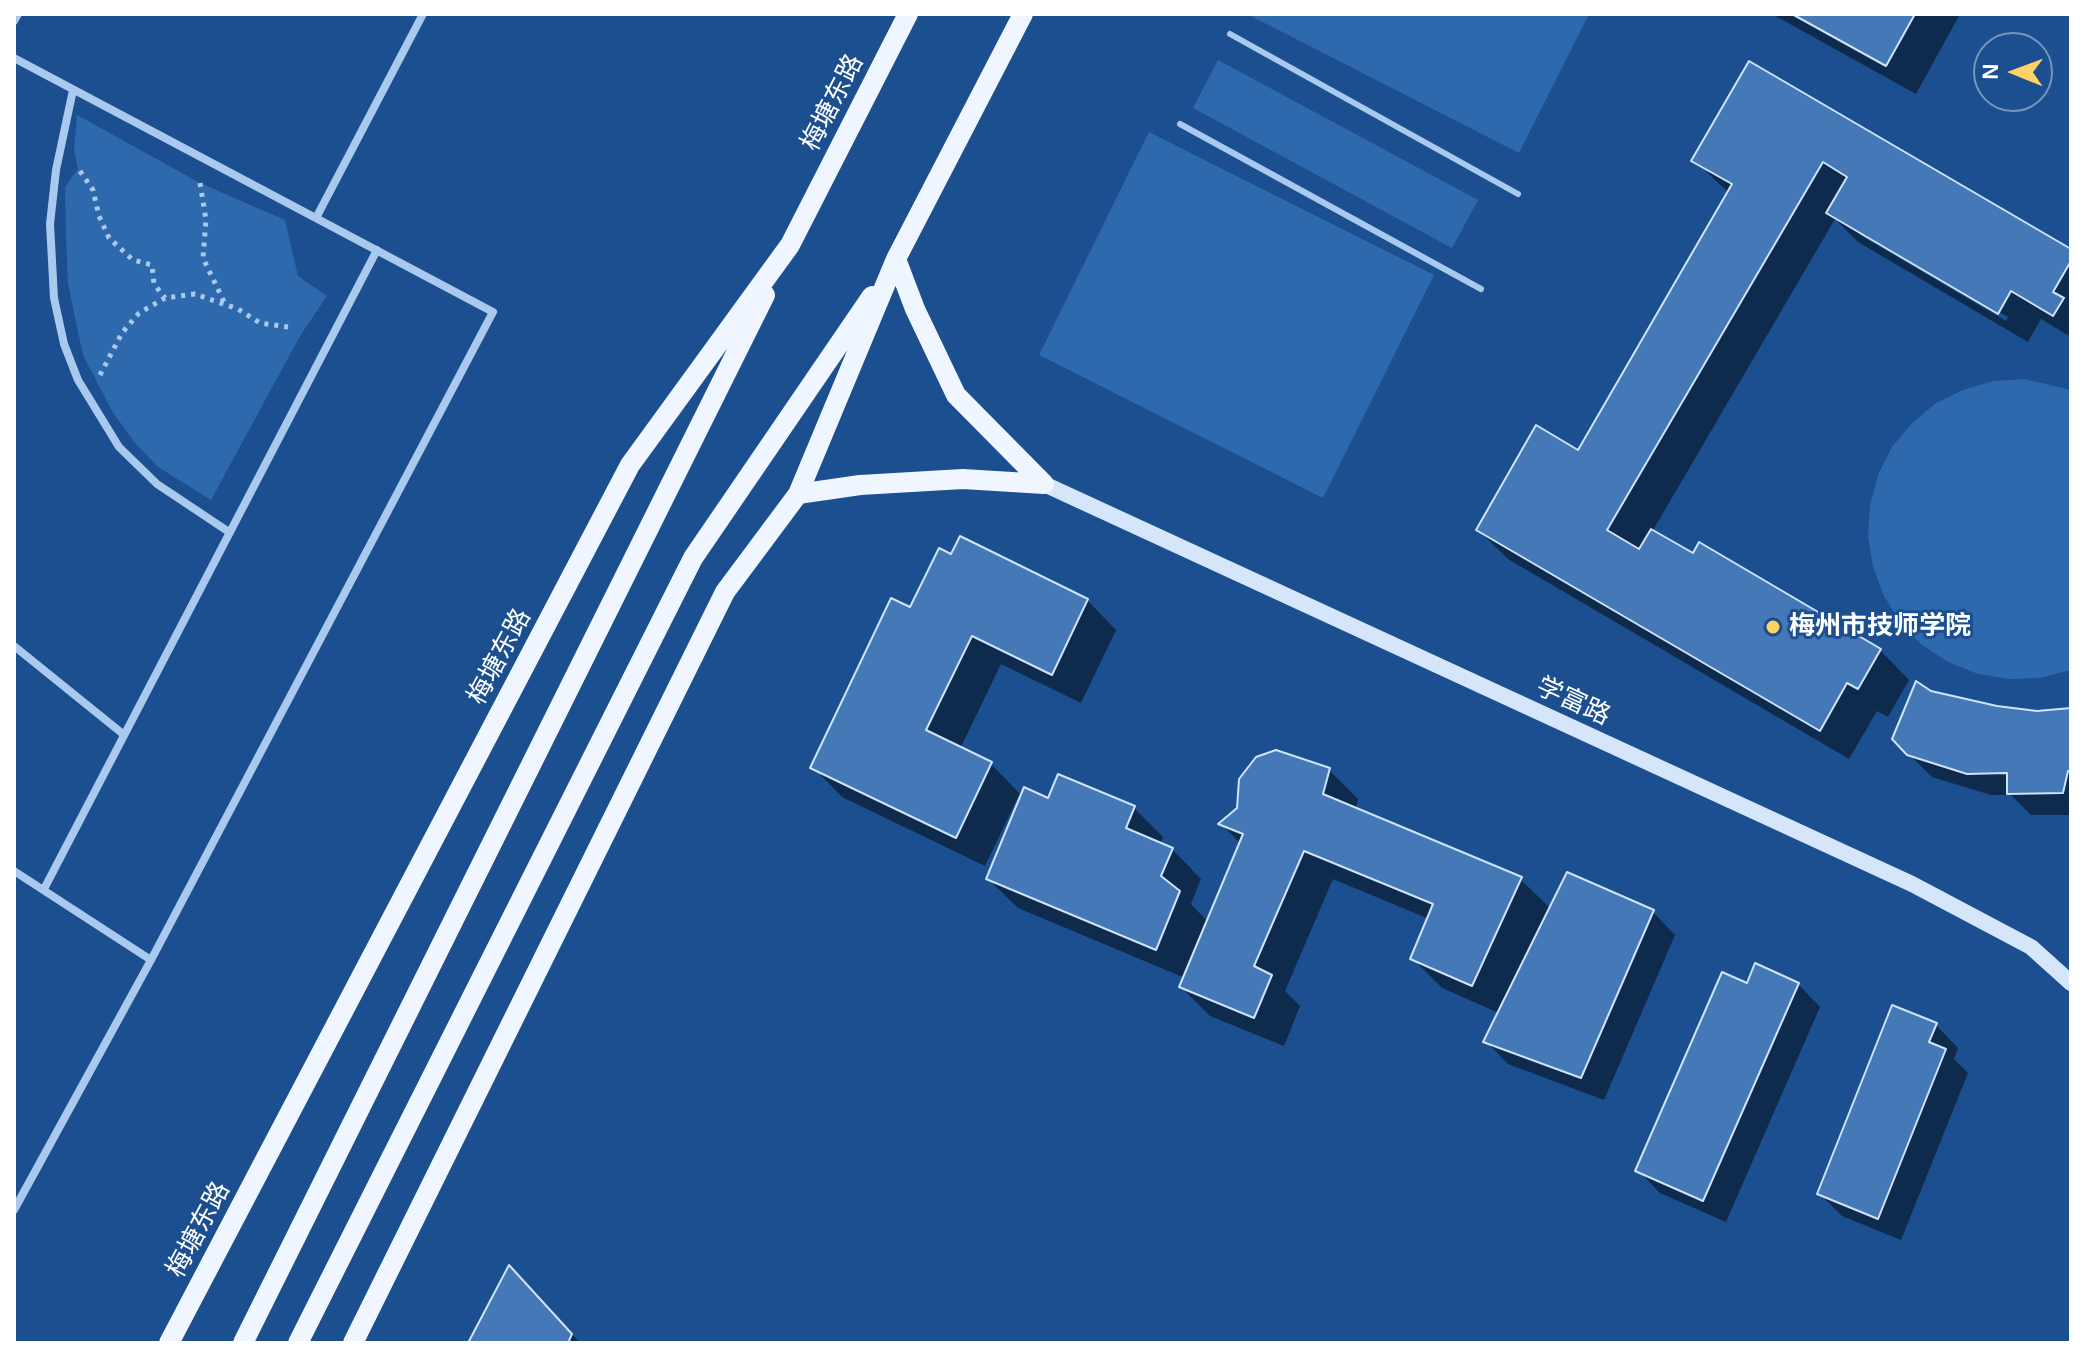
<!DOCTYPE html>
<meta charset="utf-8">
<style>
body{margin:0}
#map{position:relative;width:2085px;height:1357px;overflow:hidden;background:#1b4f8f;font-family:Helvetica,sans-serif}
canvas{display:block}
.frame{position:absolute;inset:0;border:16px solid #fff;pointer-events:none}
.north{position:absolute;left:1973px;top:32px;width:80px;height:80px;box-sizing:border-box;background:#1b4f8f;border:2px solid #7695bc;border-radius:50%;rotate:271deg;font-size:22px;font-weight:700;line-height:32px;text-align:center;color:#fff}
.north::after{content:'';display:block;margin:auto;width:28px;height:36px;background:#ffd166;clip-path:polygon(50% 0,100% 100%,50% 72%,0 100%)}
</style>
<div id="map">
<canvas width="2085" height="1357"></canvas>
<div class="frame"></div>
<div class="north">N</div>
</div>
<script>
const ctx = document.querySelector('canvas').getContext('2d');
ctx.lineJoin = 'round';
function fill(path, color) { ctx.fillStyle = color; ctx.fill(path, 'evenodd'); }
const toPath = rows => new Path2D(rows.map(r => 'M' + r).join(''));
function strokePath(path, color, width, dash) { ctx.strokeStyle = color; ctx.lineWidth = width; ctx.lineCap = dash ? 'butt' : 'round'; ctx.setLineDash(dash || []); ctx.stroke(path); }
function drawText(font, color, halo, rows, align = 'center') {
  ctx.font = font + ' Helvetica,"Noto Sans SC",sans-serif'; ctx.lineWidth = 6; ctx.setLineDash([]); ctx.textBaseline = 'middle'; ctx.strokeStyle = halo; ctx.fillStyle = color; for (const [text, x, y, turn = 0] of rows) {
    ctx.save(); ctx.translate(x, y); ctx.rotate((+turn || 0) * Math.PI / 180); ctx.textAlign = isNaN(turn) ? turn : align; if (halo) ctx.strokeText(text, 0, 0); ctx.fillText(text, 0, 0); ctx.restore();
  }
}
fill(toPath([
 [1247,14,1589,14,1519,153],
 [1218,60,1478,200,1452,248,1193,108],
 [77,115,200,183,285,220,298,276,327,296,300,336,211,500,158,467,135,443,112,411,83,355,68,284,66,236,65,187,78,169,74,150],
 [1149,132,1434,275,1323,498,1039,355],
 [2025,379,2071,390,2071,670,2040,678,2009,679,1978,674,1948,662,1922,645,1901,623,1884,596,1873,567,1868,536,1870,505,1878,475,1892,447,1912,423,1936,403,1963,390,1993,381]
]), '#2e69ad');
fill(toPath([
 [1772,14,1960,14,1916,94],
 [1750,64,2071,251,2071,337,2041,319,2028,342,1858,242,1835,219,1652,532,1880,650,1909,680,1888,717,1877,711,1849,759,1508,559,1478,530,1579,453,1729,193,1694,160],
 [1860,231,2008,317,2006,321,1860,235],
 [1087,600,1116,630,1081,703,1001,664,960,749,991,764,1022,796,1134,808,1163,837,1160,845,1172,849,1201,879,1191,904,1208,922,1241,844,1221,824,1329,770,1358,799,1356,810,1520,879,1551,909,1653,912,1675,935,1604,1100,1508,1064,1486,1041,1499,1013,1442,988,1413,959,1429,919,1333,879,1285,991,1300,1006,1284,1046,1210,1016,1181,987,1185,978,1018,908,988,879,1022,796,1019,795,985,866,842,797,813,767,911,610],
 [1930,693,2037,713,2071,709,2071,815,2031,815,2011,795,1991,795,1932,777,1894,739],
 [1798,984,1820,1007,1726,1222,1660,1193,1638,1170,1748,986],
 [1936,1025,1958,1048,1954,1059,1968,1073,1901,1240,1842,1216,1819,1193],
 [538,1297,580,1343,470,1343]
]), '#0007');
const building = toPath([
 [1792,14,1915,14,1886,66,1792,14],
 [1749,61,2071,249,2071,261,2053,292,2064,298,2053,316,2011,291,1998,314,1826,213,1847,177,1823,162,1607,530,1639,549,1651,529,1693,553,1699,542,1881,649,1858,689,1847,683,1820,731,1476,530,1536,425,1578,450,1732,184,1691,161,1749,61],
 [960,536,1088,599,1052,675,972,636,926,730,992,762,956,838,810,768,891,598,910,607,939,548,951,554,960,536],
 [1916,681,1931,691,1997,706,2037,711,2071,708,2071,771,2068,771,2063,793,2007,794,2007,773,1967,774,1907,755,1892,739,1916,681],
 [1276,750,1330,768,1323,794,1522,877,1472,986,1410,959,1433,904,1304,851,1254,966,1272,975,1254,1018,1179,987,1243,834,1218,824,1237,808,1239,779,1256,757,1276,750],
 [1058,774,1135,806,1126,828,1173,848,1161,876,1180,891,1156,950,986,879,1024,787,1048,798,1058,774],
 [1567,872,1654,910,1581,1078,1483,1042,1567,872],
 [1755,963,1799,983,1703,1201,1635,1171,1722,972,1747,983,1755,963],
 [1892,1005,1937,1023,1929,1042,1946,1049,1878,1219,1817,1194,1892,1005],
 [509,1265,572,1334,568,1343,468,1343,509,1265]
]);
fill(building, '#4478b7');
strokePath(building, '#cfe3fa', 2);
strokePath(toPath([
 [80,171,93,190,99,216,109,238,133,260,152,265,154,284,165,298],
 [200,183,206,220,203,258,225,304],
 [100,375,122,333,139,313,165,298,195,294,238,309,260,323,288,327]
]), '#a9c9ee', 5, [4, 6]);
strokePath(toPath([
 [1230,34,1518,194],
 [1180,124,1481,289]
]), '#a9c9ee', 6);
strokePath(toPath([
 [14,21,18,14],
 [14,58,493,312,151,960,14,1210],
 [73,90,56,170,50,224,54,298,64,344,78,380,119,447,157,484,229,532],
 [316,218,423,14],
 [14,646,123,734],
 [14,871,151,960],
 [44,889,377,250]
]), '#a9c9ee', 8);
strokePath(toPath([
 [1044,484,1912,884,2031,947,2071,983]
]), '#d6e6fa', 16);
strokePath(toPath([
 [896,259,915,309,956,395,1044,484],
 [798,494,860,485,963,479,1044,484],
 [169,1343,630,465,790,245,908,14],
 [243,1343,765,295],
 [298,1343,693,558,872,296],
 [353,1343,725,592,798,494,896,259,1023,14]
]), '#f0f6ff', 20);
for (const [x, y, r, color] of [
 [1773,627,8,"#ffd166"]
]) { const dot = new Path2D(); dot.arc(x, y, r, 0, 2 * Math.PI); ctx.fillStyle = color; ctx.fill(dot); strokePath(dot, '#1b4f8f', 3); }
drawText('26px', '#fff', '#1b4f8f', [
 ["梅塘东路",833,103,-63],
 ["梅塘东路",500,657,-62],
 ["学富路",1573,702,25],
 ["梅塘东路",199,1230,-62]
]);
drawText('bold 26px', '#fff', '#1b4f8f', [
 ["梅州市技师学院",1789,627]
], 'left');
</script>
